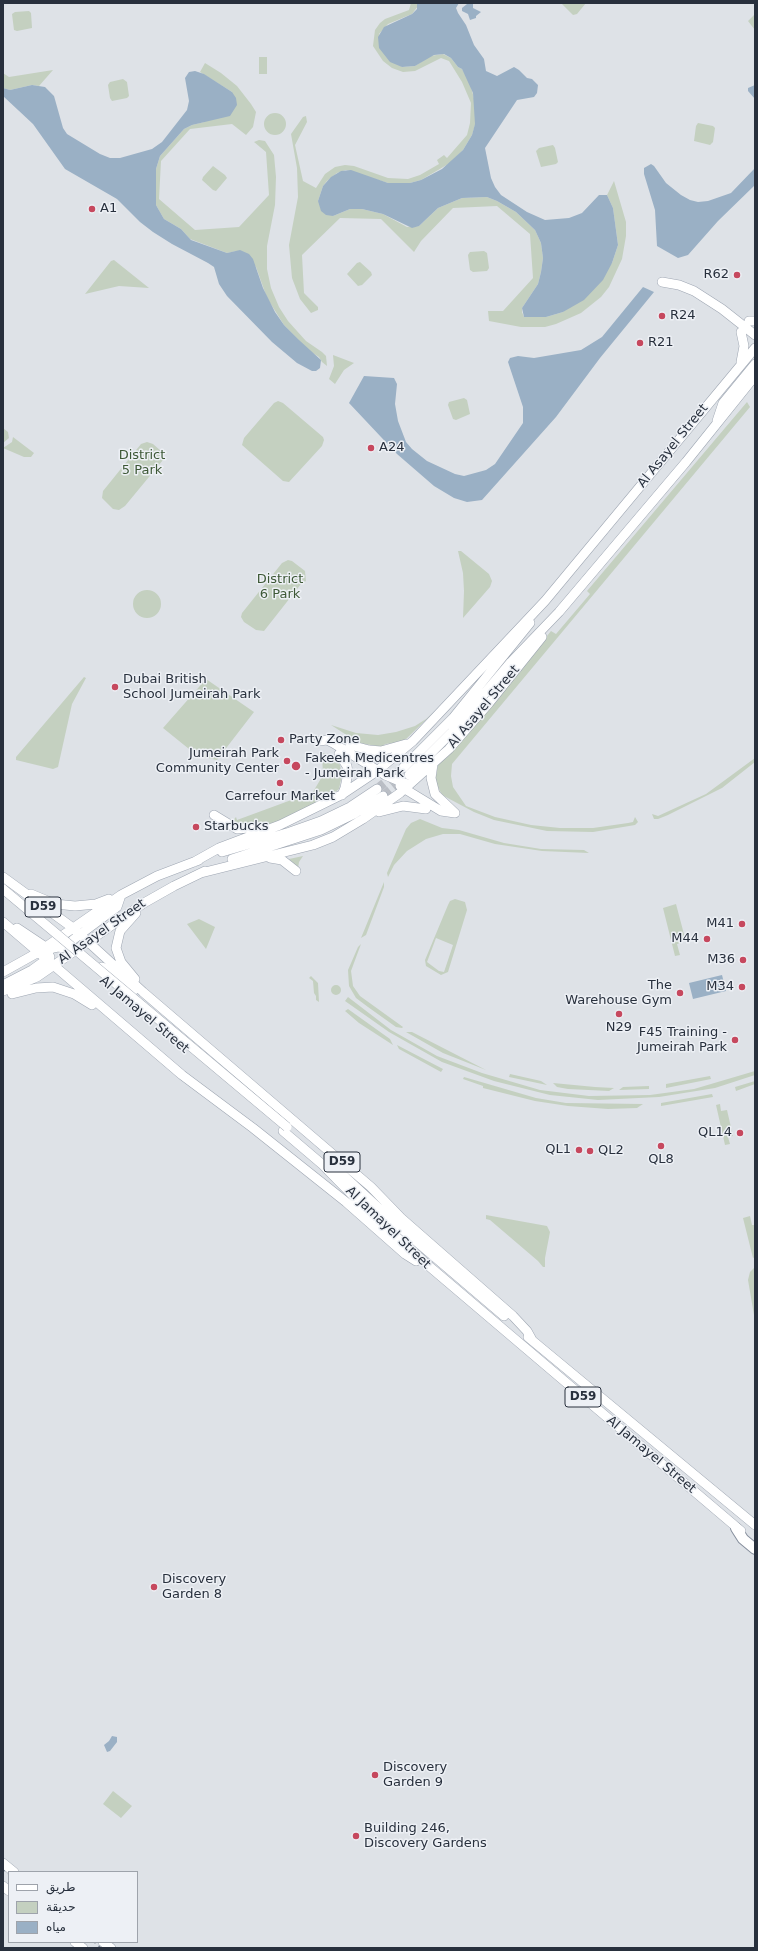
<!DOCTYPE html>
<meta charset="utf-8">
<style>
body{margin:0}
#map{position:relative;width:758px;height:1951px;overflow:hidden;background:#dee2e7;font-family:"DejaVu Sans",Vazirmatn,sans-serif}
canvas{display:block}
.frame{position:absolute;inset:0;border:4px solid #28303d;pointer-events:none}
.legend{position:absolute;left:8px;top:1871px;width:130px;height:72px;box-sizing:border-box;background:#edf0f5;border:1px solid #9ea3ab;margin:0;padding:5px 7px;list-style:none;font-size:12px;color:#28303d}
.legend li{display:flex;align-items:center;gap:8px;height:20px}
.legend b{width:20px;border:1px solid #9ea3ab}
</style>
<div id="map">
<canvas width="758" height="1951"></canvas>
<div class="frame"></div>
<ul class="legend">
<li><b style="height:5px;background:#fff"></b>طريق</li>
<li><b style="height:11px;background:#c4d0c0"></b>حديقة</li>
<li><b style="height:11px;background:#9ab0c5"></b>مياه</li>
</ul>
</div>
<script>
const ctx = document.querySelector('canvas').getContext('2d');
ctx.lineJoin = 'round';
function fill(path, color) { ctx.fillStyle = color; ctx.fill(path, 'evenodd'); }
const toPath = rows => new Path2D(rows.map(r => 'M' + r).join(''));
function strokePath(path, color, width, dash) { ctx.strokeStyle = color; ctx.lineWidth = width; ctx.lineCap = dash ? 'butt' : 'round'; ctx.setLineDash(dash || []); ctx.stroke(path); }
function drawText(font, color, halo, rows, align = 'center') {
  ctx.font = font + ' "DejaVu Sans",sans-serif'; ctx.lineWidth = 3; ctx.setLineDash([]); ctx.textBaseline = 'middle'; ctx.strokeStyle = halo; ctx.fillStyle = color; for (const [text, x, y, turn = 0] of rows) {
    ctx.save(); ctx.translate(x, y); ctx.rotate((+turn || 0) * Math.PI / 180); ctx.textAlign = isNaN(turn) ? turn : align; if (halo) ctx.strokeText(text, 0, 0); ctx.fillText(text, 0, 0); ctx.restore();
  }
}
fill(toPath([
 [411,3,417,3,418,6,412,14,388,24,379,34,402,67,415,66,430,56,443,54,451,58,458,67,462,69,470,83,475,102,475,125,472,135,463,150,450,163,421,180,410,183,388,183,346,170,337,173,327,181,323,186,318,201,333,216,350,209,362,209,383,214,407,227,419,226,438,208,462,198,487,197,497,201,516,212,535,230,541,243,543,258,541,272,538,284,522,308,522,312,524,317,546,317,563,312,612,263,618,245,613,208,607,195,614,181,626,222,626,236,622,259,609,287,601,297,581,313,556,324,545,327,521,327,489,321,488,311,503,311,533,278,530,234,497,206,453,208,421,241,414,252,381,219,340,218,302,255,304,293,318,307,318,310,311,313,300,299,292,278,289,245,298,197,297,168,291,134,303,117,306,116,307,122,295,145,303,181,316,188,325,174,335,167,345,165,354,166,388,178,408,179,420,175,439,164,437,160,444,155,447,158,467,135,470,123,471,103,462,82,449,61,441,58,415,71,403,72,392,68,383,61,373,46,375,30,380,23,385,19,409,10],
 [561,3,586,3,577,14,573,15],
 [29,11,31,13,32,28,17,31,14,30,12,14,15,12],
 [755,14,755,30,748,21],
 [259,57,267,57,267,74,259,74],
 [205,63,221,73,237,86,251,104,256,112,253,127,246,135,232,124,190,129,161,161,159,199,195,230,239,227,269,195,266,152,254,142,259,140,265,141,274,155,276,177,275,205,267,246,267,269,271,288,279,307,288,321,306,341,322,352,326,356,327,366,322,362,319,357,308,350,284,325,267,298,256,267,237,251,227,253,190,239,181,229,164,219,156,205,156,169,160,156,184,129,192,125,204,122,232,92,200,72],
 [53,70,39,86,32,85,10,90,3,88,3,73,9,77],
 [123,79,127,82,129,96,127,98,112,101,110,98,108,85,110,82],
 '264 124a11 11 0 1 1 22 0a11 11 0 1 1-22 0Z',
 [698,123,713,126,715,128,713,142,710,145,694,141,696,126],
 [553,145,555,148,558,162,556,164,541,167,536,151,539,148],
 [213,166,225,175,227,178,216,191,213,190,202,180,203,177],
 [470,252,484,251,487,253,489,268,487,271,473,272,470,270,468,255],
 [114,260,149,288,119,286,85,294,111,261],
 [360,262,371,272,372,275,362,285,358,286,347,274,357,263],
 [333,355,354,363,344,370,335,384,329,379,334,366],
 [464,398,467,400,470,414,456,420,453,419,448,405,449,402],
 [278,401,283,403,323,437,324,440,322,446,289,482,283,481,242,445,244,438,274,403],
 [747,402,750,407,452,764,451,776,453,787,466,806,495,817,531,825,560,828,593,828,628,823,633,822,635,817,638,822,635,825,593,832,547,831,494,820,474,812,442,795,435,781,438,765,474,727,551,631,556,634,590,594,587,591],
 [3,428,8,432,9,438,3,443],
 [13,437,34,453,31,457,24,457,3,448,12,442],
 [147,442,153,444,161,451,163,460,125,506,119,510,113,509,102,498,103,491,141,444],
 [458,551,461,551,489,574,492,581,490,587,463,618,464,591,463,573],
 [288,560,292,561,305,571,306,581,301,584,264,631,256,630,244,622,241,617,242,613,282,563],
 '133 604a14 14 0 1 1 28 0a14 14 0 1 1-28 0Z',
 [84,677,86,678,72,704,58,767,53,769,16,760,16,757],
 [206,679,254,712,217,760,198,756,199,751,189,749,163,728],
 [437,709,403,742,385,744,383,747,359,743,331,725,356,733,378,735,396,732,415,726,426,719],
 [322,753,329,754,336,759,340,765,342,775,339,789,329,797,287,818,273,823,245,828,230,824,236,817,237,820,313,792,323,775],
 [755,758,755,762,722,788,668,815,658,819,654,819,652,814,658,816,706,794],
 [420,819,442,828,459,830,504,843,541,849,584,850,589,853,542,851,495,844,460,834,443,834,426,839,407,851,394,865,388,877,387,873,406,829,411,823],
 [303,856,299,862,298,868,289,859],
 [384,882,384,887,366,935,361,938],
 [455,899,465,902,467,910,448,972,441,975,426,966,425,960,448,905,450,901],
 [436,938,453,945,444,972,439,971,427,962],
 [676,904,685,938,680,939,681,943,677,944,680,955,675,956,663,908],
 [199,919,215,927,206,949,187,924],
 [361,944,351,971,353,986,360,996,403,1027,402,1028,396,1027,368,1007,356,998,349,986,348,970,358,947],
 [311,976,318,983,319,1002,316,1000,316,996,314,993,313,981,309,978],
 '331 990a5 5 0 1 1 10 0a5 5 0 1 1-10 0Z',
 [348,997,391,1030,437,1056,482,1073,540,1090,589,1096,650,1095,694,1089,755,1071,755,1075,715,1088,659,1097,598,1100,550,1095,494,1081,442,1062,389,1032,345,1001],
 [348,1009,390,1039,393,1045,359,1023,345,1011],
 [406,1032,412,1032,486,1070,443,1053],
 [397,1045,443,1069,441,1072,399,1049],
 [510,1074,541,1081,547,1085,509,1077],
 [710,1076,711,1079,666,1088,666,1084],
 [464,1077,536,1098,566,1103,643,1104,637,1108,608,1109,568,1106,535,1101,483,1088,483,1086,463,1079],
 [755,1081,755,1084,736,1091,735,1087],
 [553,1083,595,1087,614,1088,609,1091,568,1089,557,1087],
 [649,1086,649,1089,619,1090,623,1087],
 [712,1094,713,1097,661,1106,661,1103],
 [720,1104,721,1111,727,1110,733,1136,728,1137,730,1144,725,1145,716,1105],
 [486,1215,547,1226,550,1232,545,1258,545,1267,543,1267,538,1261,490,1220,486,1219],
 [750,1216,752,1225,755,1225,755,1257,753,1258,743,1218],
 [754,1268,755,1268,755,1321,748,1280,750,1272],
 [113,1791,132,1806,121,1818,103,1804]
]), '#c4d0c0');
fill(toPath([
 [417,3,459,3,456,8,458,13,466,25,474,45,484,59,486,71,497,76,514,67,519,70,527,78,532,79,538,85,537,93,534,97,517,100,485,148,491,178,495,187,501,195,527,212,545,220,569,218,582,213,599,195,607,195,613,208,618,245,612,263,603,280,584,300,563,312,546,317,524,317,522,308,538,284,541,272,543,258,541,243,535,230,516,212,497,201,487,197,462,198,438,208,419,226,412,228,383,214,362,209,350,209,333,216,326,215,321,211,318,201,323,186,331,177,341,171,351,170,388,183,410,183,421,180,442,169,463,150,472,135,475,124,473,93,462,69,458,67,451,58,444,54,434,55,415,66,402,67,390,62,379,48,378,37,384,27,412,14,417,9],
 [473,3,473,8,481,12,476,16,476,18,470,20,468,14,462,11,462,8,467,4],
 [195,71,204,74,232,92,236,98,237,105,230,116,192,125,184,129,160,156,156,169,156,205,164,219,181,229,191,240,227,253,240,250,249,254,253,259,263,288,275,312,284,325,299,340,321,360,320,368,316,371,312,371,297,363,272,342,227,296,219,284,214,267,208,263,172,244,153,232,140,222,117,199,65,169,33,124,3,96,3,88,10,90,32,85,45,87,54,96,63,128,67,134,100,154,110,158,120,158,152,149,162,142,187,110,189,101,185,78,189,72],
 [755,85,755,99,748,91,748,88],
 [651,164,654,166,666,183,681,195,690,200,698,202,708,201,731,193,755,168,755,185,718,221,688,255,678,258,657,246,655,210,644,174,644,168],
 [643,287,654,292,600,358,556,417,482,500,467,502,454,498,434,486,397,454,349,403,364,376,394,378,397,384,395,404,398,421,406,442,412,449,427,461,455,474,464,476,486,470,495,464,523,423,523,407,508,362,510,358,518,356,534,358,581,350,602,337],
 [722,975,726,991,693,999,689,983],
 [112,1736,117,1737,117,1742,110,1751,107,1752,104,1745,109,1741]
]), '#9ab0c5');
strokePath(toPath([
 [377,789,403,768],
 [383,796,405,778]
]), '#babec5', 9, [9, 4.5]);
const major = toPath([
 [662,282,679,285,694,291,722,309,755,335],
 [749,321,755,321],
 [741,362,744,346,741,332],
 [717,421,723,403,755,364],
 [319,741,327,740,333,743,385,775,409,785],
 [350,745,369,750,381,751,406,744],
 [339,754,347,766,348,773,345,788,342,795],
 [433,764,431,778,435,794,455,813],
 [403,768,453,718,530,623],
 [409,775,452,732,511,662,559,612,686,462,755,376],
 [400,786,441,811,455,813],
 [379,812,403,806,426,809],
 [214,815,237,829,260,827],
 [222,852,290,832,321,821,350,807,377,789],
 [270,858,282,860,296,871],
 [232,859,321,830,354,814,383,796],
 [194,862,219,848,280,825,341,795,377,771,413,741,545,601,755,348],
 [201,873,313,845,333,837,363,819,400,793,449,749,489,703,542,637],
 [3,877,73,928,143,992,371,1187,401,1218,513,1316,527,1331,532,1340],
 [31,894,55,904,75,906,96,904,109,899],
 [3,922,182,1075,253,1128,346,1202,405,1254,416,1261],
 [17,928,50,950],
 [64,948,74,939,117,907,121,895],
 [44,950,58,947,77,950],
 [102,967,134,990],
 [3,972,37,953,121,895,157,876,199,860],
 [135,979,121,962,116,948,120,931,136,913],
 [3,985,32,970,50,957],
 [3,991,37,977,144,903,174,886,205,871],
 [12,994,36,988,53,987,74,994,92,1005],
 [283,1131,323,1165,370,1213,430,1267,741,1531],
 [330,1163,396,1224,504,1316],
 [528,1337,755,1525],
 [3,1863,14,1872],
 [3,1886,9,1891],
 [75,1942,83,1948],
 [103,1942,111,1948]
]);
const highway = toPath([
 [736,1528,743,1539,755,1549]
]);
strokePath(major, '#9ea6b2', 10);
strokePath(highway, '#868f9d', 12);
strokePath(major, '#fff', 9);
strokePath(highway, '#fff', 10);
strokePath(toPath([
 [3,1870,9,1874],
 [94,1942,101,1948]
]), '#78818f', 1.5, [2, 4]);
const majorBridge = toPath([
 [3,889,287,1127]
]);
strokePath(majorBridge, '#9ea6b2', 10, []);
strokePath(majorBridge, '#fff', 9);
for (const [x, y, r, color] of [
 [92,209,4,"#c6485e"],
 [737,275,4,"#c6485e"],
 [662,316,4,"#c6485e"],
 [640,343,4,"#c6485e"],
 [371,448,4,"#c6485e"],
 [115,687,4,"#c6485e"],
 [281,740,4,"#c6485e"],
 [287,761,4,"#c6485e"],
 [296,766,5,"#c6485e"],
 [280,783,4,"#c6485e"],
 [196,827,4,"#c6485e"],
 [742,924,4,"#c6485e"],
 [707,939,4,"#c6485e"],
 [743,960,4,"#c6485e"],
 [742,987,4,"#c6485e"],
 [680,993,4,"#c6485e"],
 [619,1014,4,"#c6485e"],
 [735,1040,4,"#c6485e"],
 [740,1133,4,"#c6485e"],
 [661,1146,4,"#c6485e"],
 [579,1150,4,"#c6485e"],
 [590,1151,4,"#c6485e"],
 [154,1587,4,"#c6485e"],
 [375,1775,4,"#c6485e"],
 [356,1836,4,"#c6485e"]
]) { const dot = new Path2D(); dot.arc(x, y, r, 0, 2 * Math.PI); ctx.fillStyle = color; ctx.fill(dot); strokePath(dot, '#edf0f5', 1.5); }
for (const [x, y, w] of [
 [43,907,36],
 [342,1162,36],
 [583,1397,36]
]) { const box = new Path2D(); box.roundRect(x - w / 2, y - 10, w, 20, 3); ctx.fillStyle = '#edf0f5'; ctx.fill(box); strokePath(box, '#28303d', 1); }
drawText('bold 12px', '#28303d', null, [
 ["D59",43,907],
 ["D59",342,1162],
 ["D59",583,1397]
]);
drawText('13px', '#28303d', '#edf0f5', [
 ["A1",100,209],
 ["R62",729,275,"right"],
 ["R24",670,316],
 ["R21",648,343],
 ["A24",379,448],
 ["Dubai British",123,680],
 ["School Jumeirah Park",123,695],
 ["Party Zone",289,740],
 ["Jumeirah Park",279,754,"right"],
 ["Community Center",279,769,"right"],
 ["Fakeeh Medicentres",305,759],
 ["- Jumeirah Park",305,774],
 ["Carrefour Market",280,797,"center"],
 ["Starbucks",204,827],
 ["M41",734,924,"right"],
 ["M44",699,939,"right"],
 ["M36",735,960,"right"],
 ["The",672,986,"right"],
 ["Warehouse Gym",672,1001,"right"],
 ["M34",734,987,"right"],
 ["N29",619,1028,"center"],
 ["F45 Training -",727,1033,"right"],
 ["Jumeirah Park",727,1048,"right"],
 ["QL14",732,1133,"right"],
 ["QL1",571,1150,"right"],
 ["QL2",598,1151],
 ["QL8",661,1160,"center"],
 ["Discovery",162,1580],
 ["Garden 8",162,1595],
 ["Discovery",383,1768],
 ["Garden 9",383,1783],
 ["Building 246,",364,1829],
 ["Discovery Gardens",364,1844]
], 'left');
drawText('13px', '#28303d', '#edf0f5', [
 ["Al Asayel Street",673,446,-51],
 ["Al Asayel Street",484,707,-50],
 ["Al Asayel Street",102,932,-35],
 ["Al Jamayel Street",144,1015,40],
 ["Al Jamayel Street",388,1228,44],
 ["Al Jamayel Street",651,1455,40]
]);
drawText('13px', '#3d5836', '#edf0f5', [
 ["District",142,456],
 ["5 Park",142,471],
 ["District",280,580],
 ["6 Park",280,595]
]);
</script>
